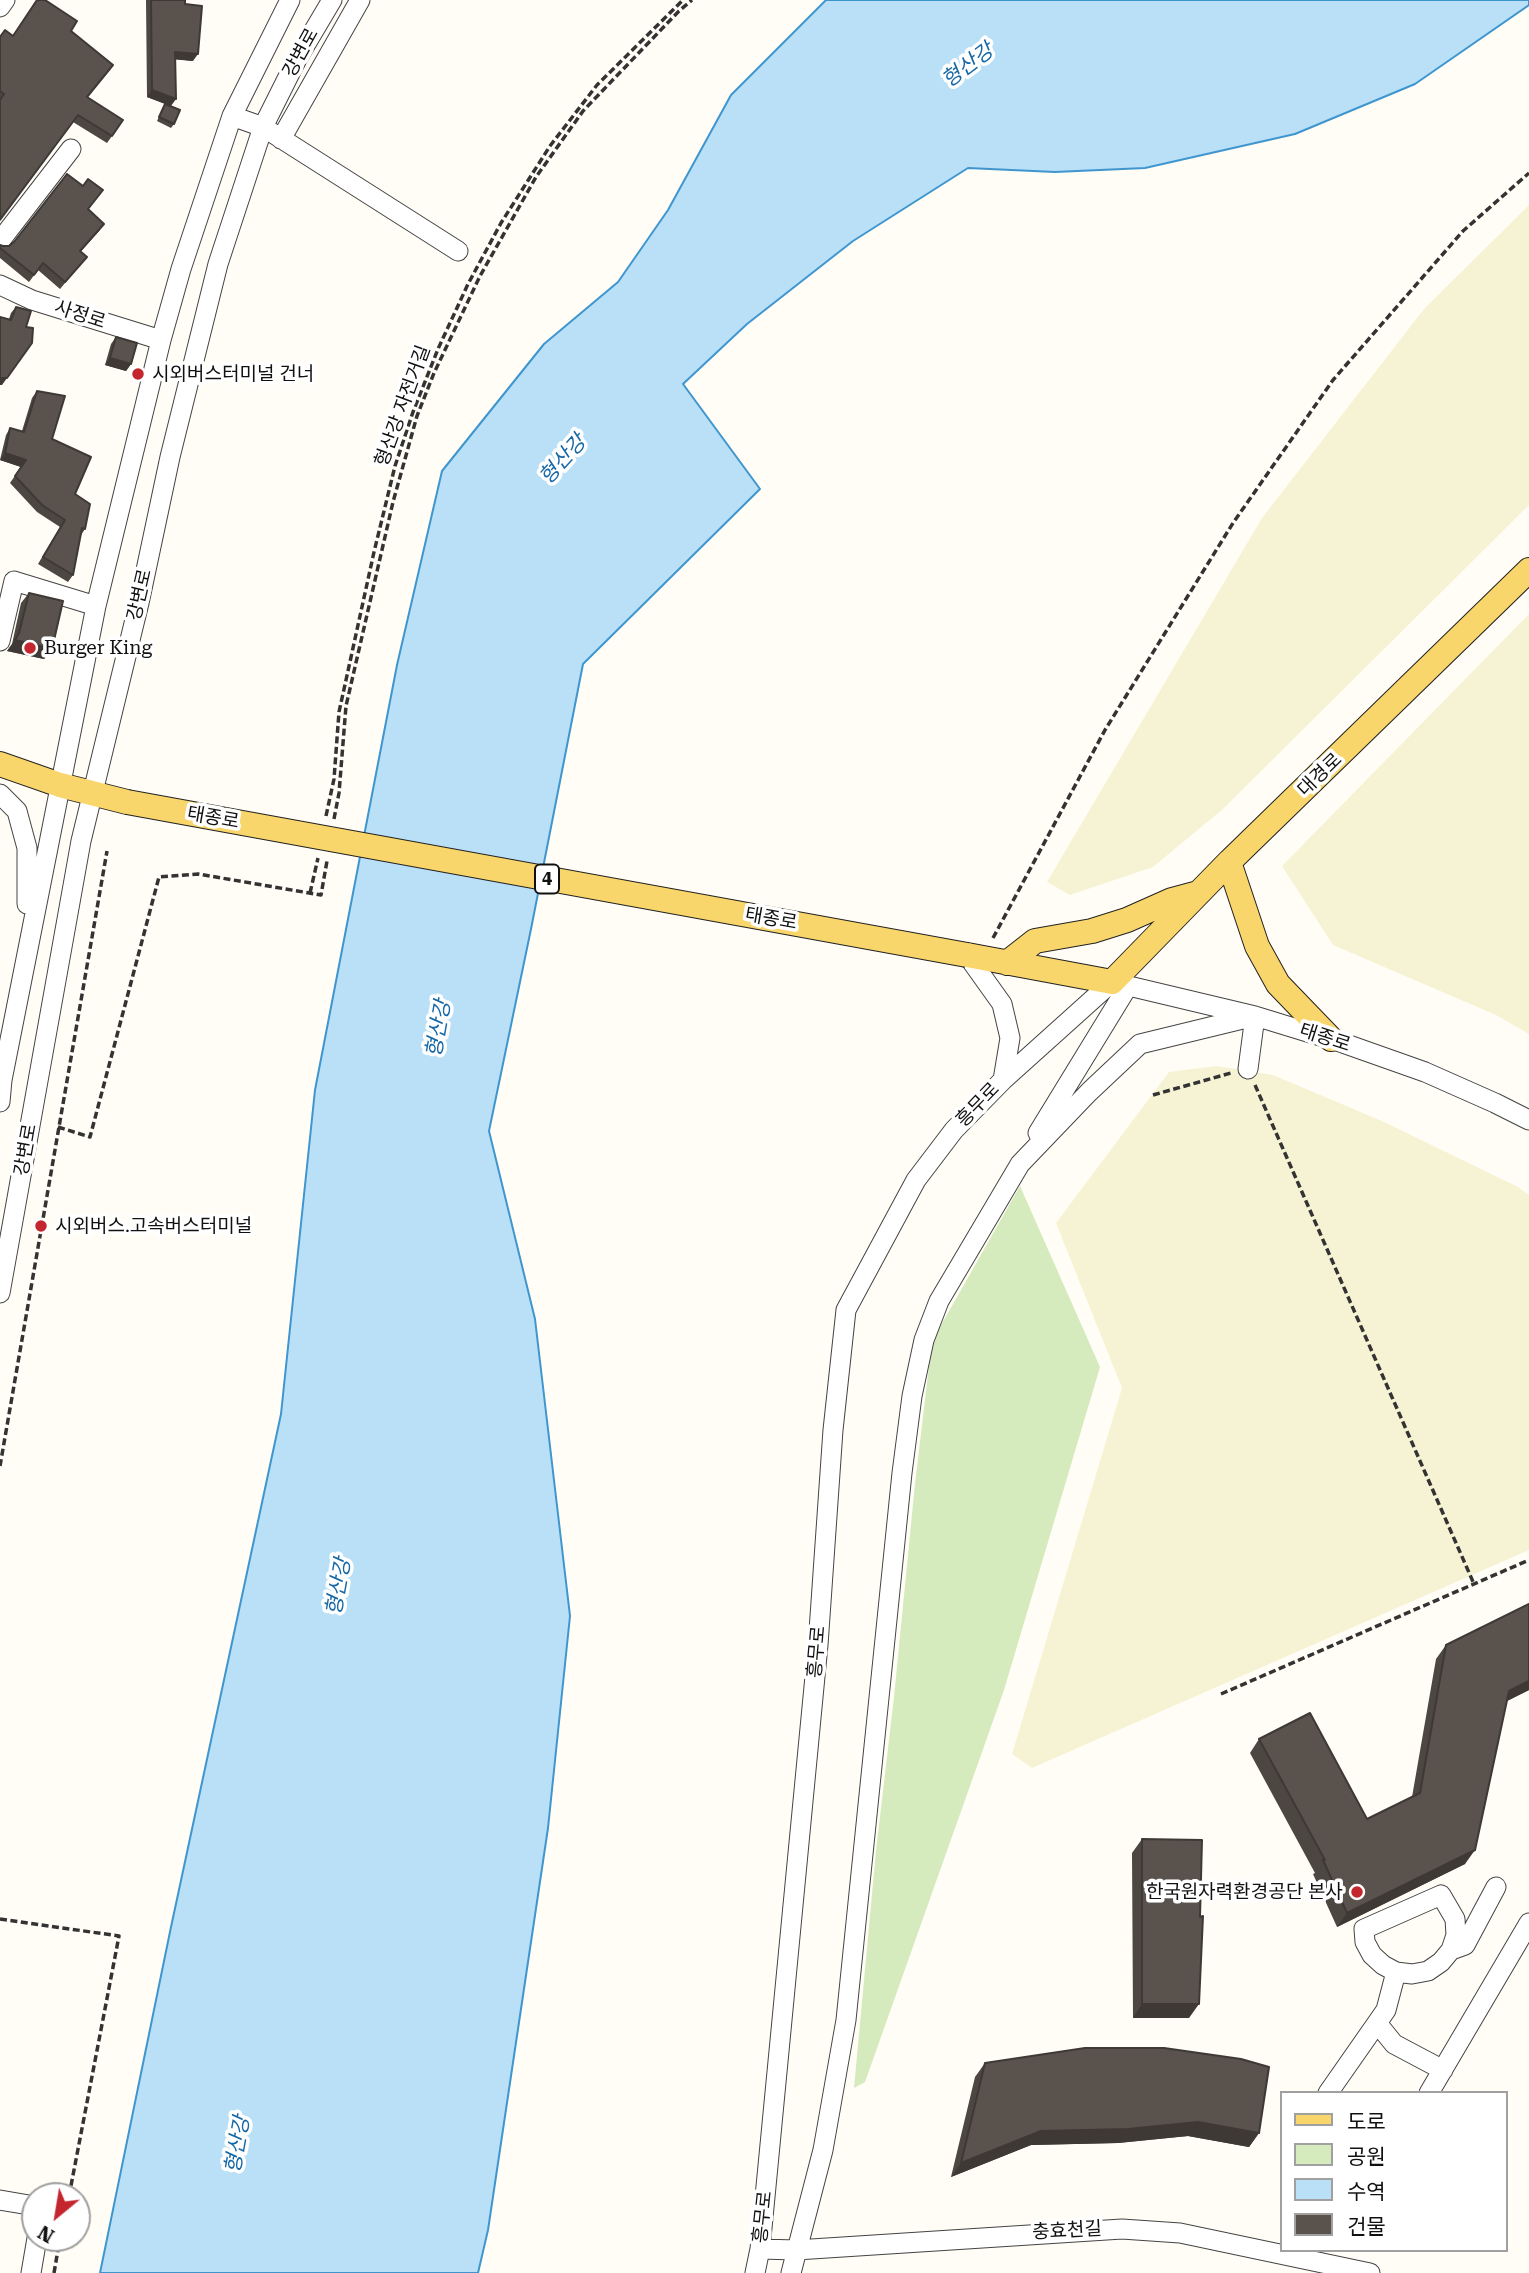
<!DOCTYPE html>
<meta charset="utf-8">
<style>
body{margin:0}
#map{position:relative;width:1529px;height:2273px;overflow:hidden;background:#fffdf5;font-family:"Roboto Serif","Noto Sans KR",serif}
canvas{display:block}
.legend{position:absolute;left:1280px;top:2091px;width:228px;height:161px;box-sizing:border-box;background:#fff;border:2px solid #a0a0a0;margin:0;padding:9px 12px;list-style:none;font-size:21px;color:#111}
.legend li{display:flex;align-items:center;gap:14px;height:35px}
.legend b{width:35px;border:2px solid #a0a0a0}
.north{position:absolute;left:21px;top:2182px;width:70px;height:70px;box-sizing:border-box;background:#fff;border:2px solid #a0a0a0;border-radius:50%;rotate:210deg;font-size:19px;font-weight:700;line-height:28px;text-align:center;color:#111}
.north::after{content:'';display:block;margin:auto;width:24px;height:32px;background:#c4262e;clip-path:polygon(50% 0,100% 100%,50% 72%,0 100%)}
</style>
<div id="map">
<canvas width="1529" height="2273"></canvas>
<ul class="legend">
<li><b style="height:9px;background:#f9d66b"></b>도로</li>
<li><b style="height:19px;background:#d5ebbd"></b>공원</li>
<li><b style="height:19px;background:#b9e0f7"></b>수역</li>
<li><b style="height:19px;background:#5a524d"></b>건물</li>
</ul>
<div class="north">N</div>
</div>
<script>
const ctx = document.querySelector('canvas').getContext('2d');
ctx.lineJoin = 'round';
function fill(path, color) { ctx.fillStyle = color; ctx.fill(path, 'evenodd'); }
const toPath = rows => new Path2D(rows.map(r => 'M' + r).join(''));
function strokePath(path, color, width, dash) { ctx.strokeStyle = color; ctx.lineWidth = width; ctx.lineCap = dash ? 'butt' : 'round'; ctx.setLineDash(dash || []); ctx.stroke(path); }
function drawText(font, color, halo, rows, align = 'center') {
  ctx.font = font + ' "Roboto Serif","Noto Sans KR",serif'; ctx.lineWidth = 7; ctx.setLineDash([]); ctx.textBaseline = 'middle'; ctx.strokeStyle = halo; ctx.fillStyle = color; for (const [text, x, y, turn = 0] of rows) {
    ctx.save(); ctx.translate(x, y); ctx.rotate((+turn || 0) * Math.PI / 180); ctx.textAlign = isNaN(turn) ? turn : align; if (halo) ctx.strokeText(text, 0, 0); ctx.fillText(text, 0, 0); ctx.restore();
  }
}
fill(toPath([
 [1529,205,1529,505,1223,809,1153,867,1070,895,1047,882,1262,518,1424,309],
 [1529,614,1529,1034,1496,1015,1333,945,1282,866],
 [1216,1066,1273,1075,1382,1121,1518,1187,1529,1195,1529,1550,1032,1768,1012,1754,1122,1388,1056,1223,1169,1072]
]), '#f6f3d4');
fill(toPath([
 [1020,1186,1100,1367,1004,1690,865,2082,854,2088,876,1851,894,1697,915,1484,932,1341]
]), '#d5ebbd');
const water = toPath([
 [826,0,1529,0,1529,5,1415,84,1295,134,1145,168,1055,172,968,168,853,241,747,324,683,384,760,489,583,664,531,929,489,1131,535,1319,570,1616,548,1828,488,2230,478,2273,100,2273,171,1927,281,1414,315,1090,397,665,442,471,544,344,618,282,668,210,731,95,826,0]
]);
fill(water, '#b9e0f7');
strokePath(water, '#3f96cf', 2);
const minor = toPath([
 [0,7,5,0],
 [232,116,263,127,458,251],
 [281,139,360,0],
 [0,241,71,149],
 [0,285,32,300,161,340],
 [0,641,14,581,96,606],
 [0,794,17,811,27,848,27,904],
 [1248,1069,1255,1016],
 [1003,1080,1112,982,1255,1016,1343,1043,1425,1072,1495,1103,1529,1120],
 [0,1102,2,1080,96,606,161,340,181,269,232,116,290,0],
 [1038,1133,1128,986],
 [0,1293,81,841,139,603,170,457,218,264,263,127,297,59,332,0],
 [1441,1895,1455,1919,1456,1935,1451,1950,1441,1962,1428,1971,1412,1974,1396,1972,1383,1965,1372,1955,1365,1942,1364,1929,1441,1895],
 [1451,1950,1465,1945,1496,1887],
 [1377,2023,1394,2044,1443,2070],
 [1328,2093,1386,2010,1396,1972],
 [1429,2093,1529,1923],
 [0,2200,35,2206],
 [760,2249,796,2250,1122,2229,1180,2233,1370,2273],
 [31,2273,37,2238],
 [755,2273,760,2249,818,1645,833,1430,846,1310,916,1180,954,1130,1003,1080,1010,1038,1002,1004,967,955],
 [791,2273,823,2150,846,2020,902,1473,912,1396,924,1340,939,1301,1020,1164,1089,1092,1140,1044,1255,1016]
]);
const major = toPath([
 [0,764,60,785,127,802],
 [1229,862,1257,946,1278,984,1331,1039],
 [967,955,1112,982,1229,862,1529,570],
 [1007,963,1035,941,1092,931,1127,920,1172,900,1198,893]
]);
strokePath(minor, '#444', 21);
strokePath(major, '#222', 26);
strokePath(toPath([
 [326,816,334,779,339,712,374,552,395,466,413,412,438,349,468,284,501,223,550,146,597,85,683,0],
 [334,819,339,793,346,706,393,502,417,416,434,373,480,276,536,177,583,111,679,11,692,0],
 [310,893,318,858],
 [993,938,1105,730,1233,523,1333,380,1463,231,1529,173],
 [1255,1085,1474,1584],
 [1153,1095,1231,1073],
 [58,1127,90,1137,159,877,198,874,321,895,327,861],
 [0,1466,107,851],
 [1221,1694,1529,1560],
 [0,1919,119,1936,69,2196],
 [54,2273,60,2238]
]), '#333', 3.5, [7, 3.5]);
strokePath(minor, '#fff', 19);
strokePath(major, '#f9d66b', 24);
const majorBridge = toPath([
 [127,802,967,955]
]);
strokePath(majorBridge, '#222', 26, []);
strokePath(majorBridge, '#f9d66b', 24);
fill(toPath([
 [146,0,185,0,193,61,175,59,171,106,174,124,171,128,157,121,165,104,147,97],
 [71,31,113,65,87,97,112,136,107,143,73,122,0,220,0,37],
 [88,209,99,231,80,251,87,257,60,289,38,270,29,282,0,258,0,245,3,246,9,246],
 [16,307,2,385,9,319,11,313],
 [116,337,131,364,126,371,105,365,111,344],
 [37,391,52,439,75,494,85,529,81,535,73,575,68,582,38,564,60,527,37,512,10,483,21,467,0,460,6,435,10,428,22,431,32,398],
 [29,593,52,649,44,659,7,651,12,644,21,603],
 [1529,1604,1529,1690,1507,1701,1465,1864,1337,1927,1313,1874,1315,1873,1250,1753,1259,1739,1367,1819,1412,1797,1436,1659,1446,1645],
 [1142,1839,1189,2018,1133,2018,1132,1853],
 [985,2063,1259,2133,1249,2147,1188,2136,1118,2143,1031,2145,951,2177,975,2077]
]), '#4d4742');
fill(toPath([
 [175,52,198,54,193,61,170,59],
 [152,90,176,99,171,106,147,97],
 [104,224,99,231,75,258,80,251],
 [32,343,2,385,0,385,0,378],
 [110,358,131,364,126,371,105,365],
 [5,453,26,460,21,467,0,460],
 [15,640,52,649,44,659,7,651],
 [1529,1681,1529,1690,1499,1705,1509,1691],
 [1475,1850,1465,1864,1337,1927,1347,1913],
 [1142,2004,1199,2004,1189,2018,1133,2018],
 [1198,2122,1259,2133,1249,2147,1188,2136,1118,2143,1031,2145,951,2177,961,2163,1041,2131]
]), '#3f3936');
const building = toPath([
 [37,0,45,0,77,21,71,31,113,65,87,97,123,120,112,136,78,115,0,220,0,100,4,94,0,91,0,37,5,30,13,36,37,0],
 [151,0,185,0,185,4,202,6,198,54,175,52,176,99,152,90,151,0],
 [165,104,180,110,174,124,159,117,165,104],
 [67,174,83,186,88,179,103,190,88,209,104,224,80,251,87,257,65,282,43,263,34,275,0,248,0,245,3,246,9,246,14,242,67,174],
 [16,307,31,311,26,327,33,328,32,343,7,378,0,378,0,317,11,320,16,307],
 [116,337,137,343,131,364,110,358,116,337],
 [37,391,65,396,52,439,91,457,75,494,90,504,85,529,82,528,73,575,43,557,65,520,42,505,15,476,26,460,5,453,10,428,24,432,37,391],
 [29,593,63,601,52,649,15,640,19,633,29,593],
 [1529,1604,1529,1681,1509,1691,1475,1850,1347,1913,1323,1860,1325,1860,1259,1739,1310,1713,1367,1819,1420,1793,1446,1645,1529,1604],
 [1142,1839,1202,1840,1200,1917,1203,1916,1199,2004,1142,2004,1142,1839],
 [1085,2048,1164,2048,1241,2059,1269,2067,1259,2133,1198,2122,1128,2129,1041,2131,961,2163,985,2063,1085,2048]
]);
fill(building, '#5a524d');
strokePath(building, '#3f3936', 2);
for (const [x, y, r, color] of [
 [138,374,7,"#c4262e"],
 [30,648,7,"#c4262e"],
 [41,1226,7,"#c4262e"],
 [1357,1892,7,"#c4262e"]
]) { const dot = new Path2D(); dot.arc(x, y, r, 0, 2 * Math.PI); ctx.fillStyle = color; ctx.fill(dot); strokePath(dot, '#fff', 2.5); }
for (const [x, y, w] of [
 [547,879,24]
]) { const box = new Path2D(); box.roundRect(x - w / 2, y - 14.5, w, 29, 5); ctx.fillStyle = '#fff'; ctx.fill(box); strokePath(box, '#111', 2); }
drawText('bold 18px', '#111', null, [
 ["4",547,879]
]);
drawText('19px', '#111', '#fff', [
 ["강변로",301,53,-61],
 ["사정로",80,315,18],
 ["형산강 자전거길",403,406,-70],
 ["강변로",140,595,-77],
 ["대경로",1320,775,-44],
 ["태종로",213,818,10],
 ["태종로",771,919,10],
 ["태종로",1325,1038,18],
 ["흥무로",978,1105,-46],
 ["강변로",26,1150,-80],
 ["흥무로",817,1652,-85],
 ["흥무로",763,2217,-84],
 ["충효천길",1067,2231,-3]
]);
drawText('19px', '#111', '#fff', [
 ["시외버스터미널 건너",152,374],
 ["Burger King",44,648],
 ["시외버스.고속버스터미널",55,1226],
 ["한국원자력환경공단 본사",1343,1892,"right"]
], 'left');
drawText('italic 21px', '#1768a6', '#fff', [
 ["형산강",968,66,-37],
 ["형산강",563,460,-48],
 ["형산강",439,1029,-80],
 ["형산강",339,1587,-80],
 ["형산강",238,2145,-80]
]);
</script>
